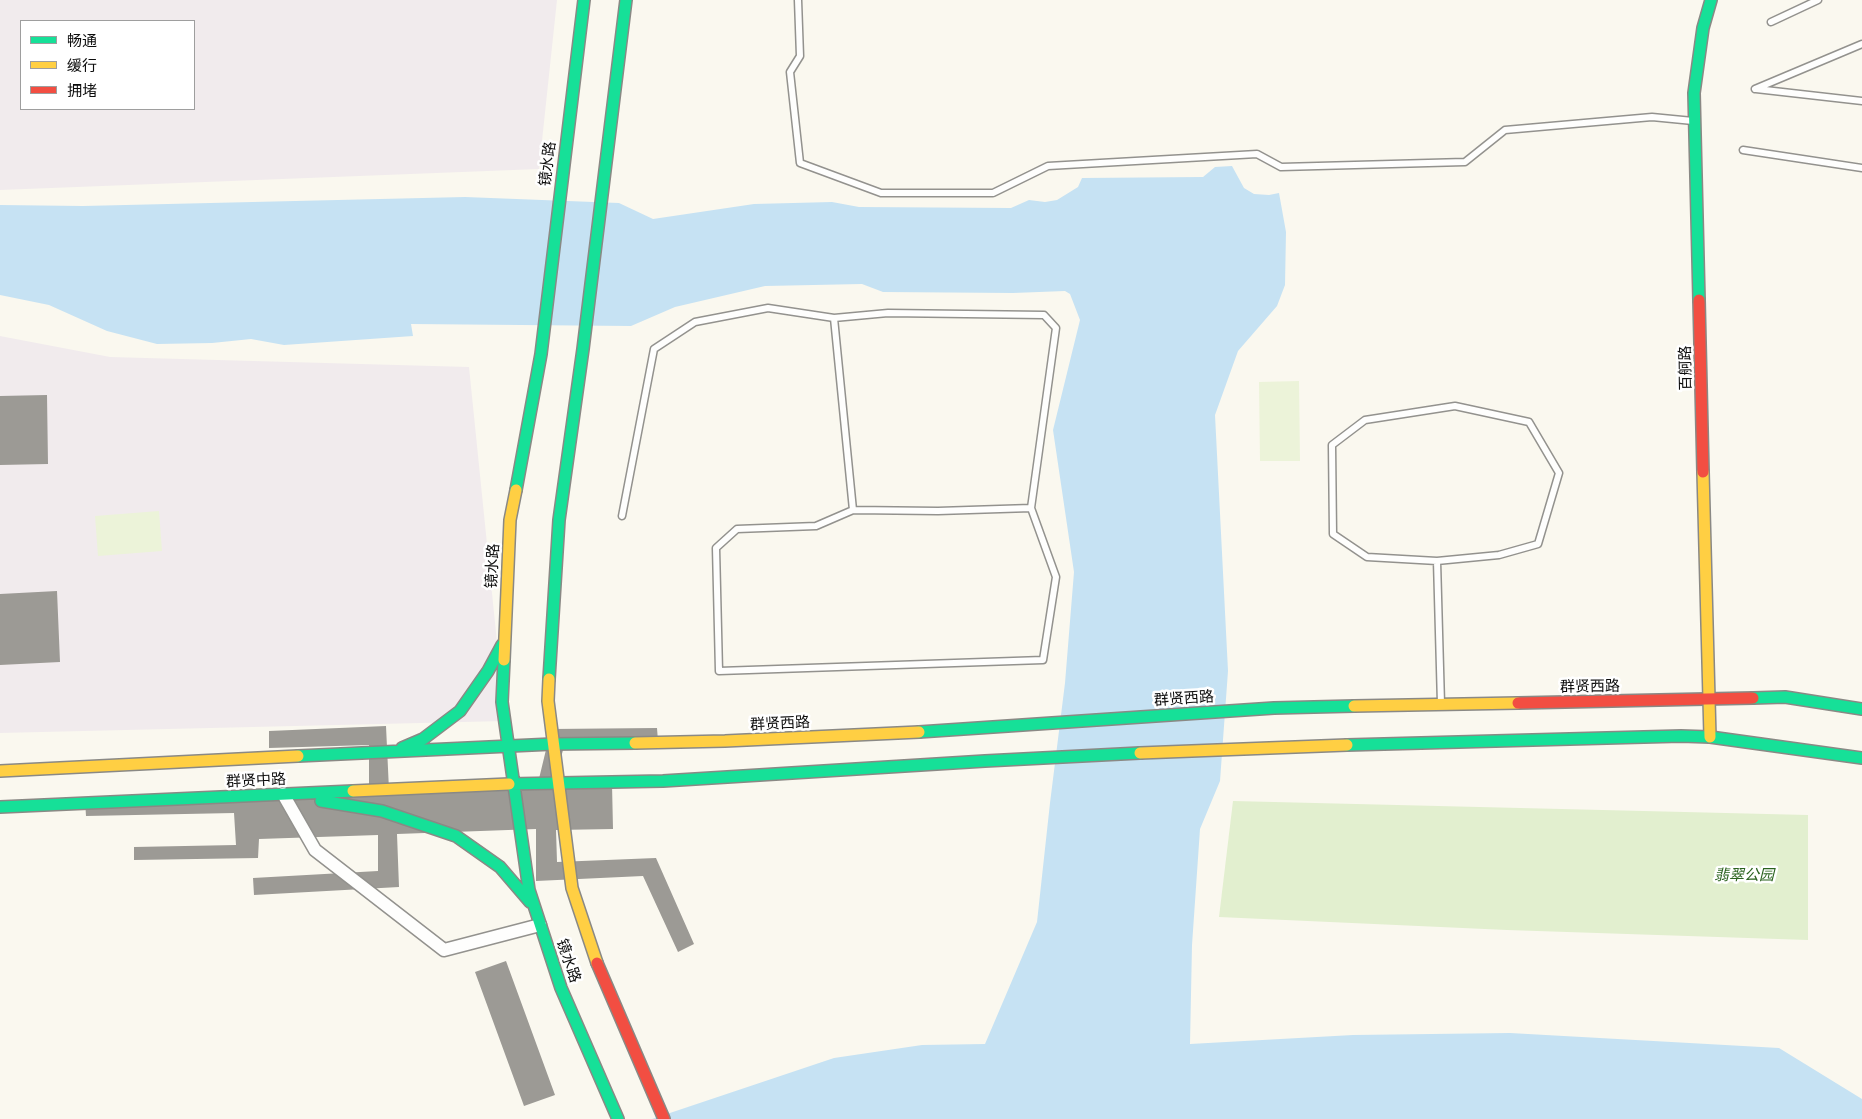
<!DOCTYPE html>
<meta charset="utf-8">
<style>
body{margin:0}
#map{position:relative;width:1862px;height:1119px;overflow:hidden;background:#faf8ef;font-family:"PT Serif","Noto Sans SC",serif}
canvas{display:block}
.legend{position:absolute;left:20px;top:20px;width:175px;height:90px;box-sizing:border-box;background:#fff;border:1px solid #9e9e9e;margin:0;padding:6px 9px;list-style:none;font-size:15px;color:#0c0c0c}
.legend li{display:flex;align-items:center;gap:10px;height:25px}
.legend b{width:25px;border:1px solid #9e9e9e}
</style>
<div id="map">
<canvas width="1862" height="1119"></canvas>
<ul class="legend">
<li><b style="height:6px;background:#16e098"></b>畅通</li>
<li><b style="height:6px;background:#ffcf43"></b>缓行</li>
<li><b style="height:6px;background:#f24e42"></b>拥堵</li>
</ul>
</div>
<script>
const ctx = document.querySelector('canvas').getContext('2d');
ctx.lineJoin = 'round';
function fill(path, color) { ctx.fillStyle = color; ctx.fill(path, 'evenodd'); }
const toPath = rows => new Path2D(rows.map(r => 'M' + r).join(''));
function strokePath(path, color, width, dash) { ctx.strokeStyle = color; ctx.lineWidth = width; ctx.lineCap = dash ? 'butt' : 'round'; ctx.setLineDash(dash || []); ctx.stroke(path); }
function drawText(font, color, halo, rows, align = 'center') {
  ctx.font = font + ' "PT Serif","Noto Sans SC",serif'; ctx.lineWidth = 5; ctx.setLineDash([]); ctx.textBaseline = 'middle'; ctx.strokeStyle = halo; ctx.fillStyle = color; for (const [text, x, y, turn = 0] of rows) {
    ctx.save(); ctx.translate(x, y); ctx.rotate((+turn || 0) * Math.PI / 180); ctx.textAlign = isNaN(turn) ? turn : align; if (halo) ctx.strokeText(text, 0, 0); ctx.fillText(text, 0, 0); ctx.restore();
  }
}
fill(toPath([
 [0,0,557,0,539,169,0,190],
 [194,21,194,109,21,109,21,21],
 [0,336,110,357,469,367,505,721,0,733]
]), '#f1ebed');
fill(toPath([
 [1233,801,1808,815,1808,940,1507,930,1219,917]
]), '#e2efcf');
fill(toPath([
 [1299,381,1300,461,1260,461,1259,382],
 [159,511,162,551,98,556,95,516]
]), '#ecf3d9');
fill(toPath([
 [1232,166,1244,188,1254,194,1269,195,1279,193,1286,232,1285,285,1277,306,1238,351,1215,415,1228,671,1220,781,1200,829,1192,945,1190,1044,1353,1035,1510,1033,1779,1048,1862,1099,1862,1119,652,1119,834,1058,922,1045,985,1044,1037,922,1050,803,1065,683,1074,572,1053,430,1080,320,1070,294,1065,291,1013,293,883,292,862,284,765,286,675,307,631,326,411,324,413,336,284,345,251,339,212,343,157,344,107,331,49,305,0,295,0,205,83,206,465,197,619,203,653,219,754,204,832,202,859,207,1011,208,1029,200,1045,202,1057,200,1078,187,1082,178,1203,177,1215,167]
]), '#c6e2f3');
fill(toPath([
 [47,395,48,464,0,465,0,396],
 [57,591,60,662,0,665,0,594],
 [386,726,389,790,537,787,551,729,657,728,658,741,565,743,553,786,612,784,613,829,556,830,557,862,656,858,694,944,678,952,643,876,536,881,536,829,397,834,399,887,254,895,253,878,378,871,378,835,259,839,258,858,134,860,134,847,236,845,234,813,86,816,85,800,369,791,369,745,269,748,269,731],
 [506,961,555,1095,524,1106,475,972]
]), '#9c9a95');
const lane = toPath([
 [798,0,800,56,790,72,800,163,881,193,993,193,1048,166,1257,154,1281,167,1465,162,1505,130,1652,117,1693,121],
 [1771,22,1818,0],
 [1755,89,1862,44],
 [1756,89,1862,101],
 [1743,150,1862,168],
 [834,318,853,510],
 [1455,406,1529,422,1559,473,1538,544,1499,555,1437,561,1367,557,1333,534,1332,445,1365,420,1455,406],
 [1031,508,1056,577,1043,660,719,671,716,548,737,529,816,526,853,510,938,511,1031,508],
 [622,516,654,349,695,322,768,308,834,318,888,313,1044,315,1056,328,1031,508],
 [1437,561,1441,704]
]);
const street = toPath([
 [283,794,315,850,444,950,540,925]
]);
const fast = toPath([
 [1699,300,1694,93,1703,28,1711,0],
 [516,490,541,354,584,0],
 [504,660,502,702,529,890,561,988,618,1119],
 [549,679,559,520,583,349,626,0],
 [1753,698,1785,697,1862,709],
 [919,732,1274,708,1354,706],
 [1347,745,1681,736,1710,737,1862,758],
 [402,748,423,739,460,711,488,671,502,645],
 [298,756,553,744,635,743],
 [509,784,663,781,985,761,1140,753],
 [321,801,382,811,456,836,500,867,530,902],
 [0,807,353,791]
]);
const slow = toPath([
 [1703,472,1710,737],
 [504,660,510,520,516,490],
 [549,679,548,701,572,888,597,963],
 [1354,706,1518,703],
 [635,743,725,741,919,732],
 [1140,753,1347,745],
 [0,771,298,756],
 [353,791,509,784]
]);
const jam = toPath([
 [1699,300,1703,472],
 [1518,703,1753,698],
 [597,963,664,1119]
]);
strokePath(lane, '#93928e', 9);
strokePath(street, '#93928e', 15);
strokePath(fast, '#8a8985', 14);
strokePath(slow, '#8a8985', 14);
strokePath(jam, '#8a8985', 14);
strokePath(lane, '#fefefd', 6);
strokePath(street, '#fefefd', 12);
strokePath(fast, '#16e098', 11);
strokePath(slow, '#ffcf43', 11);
strokePath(jam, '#f24e42', 11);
drawText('15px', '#0c0c0c', '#fff', [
 ["镜水路",548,164,-83],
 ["百舸路",1686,368,-91],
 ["镜水路",493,566,-87],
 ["群贤西路",1590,687,-1],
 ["群贤西路",1184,699,-4],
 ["群贤西路",780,724,-3],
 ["群贤中路",256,781,-3],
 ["镜水路",568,961,71]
]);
drawText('italic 15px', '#2a621e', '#fff', [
 ["翡翠公园",1744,876]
]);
</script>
